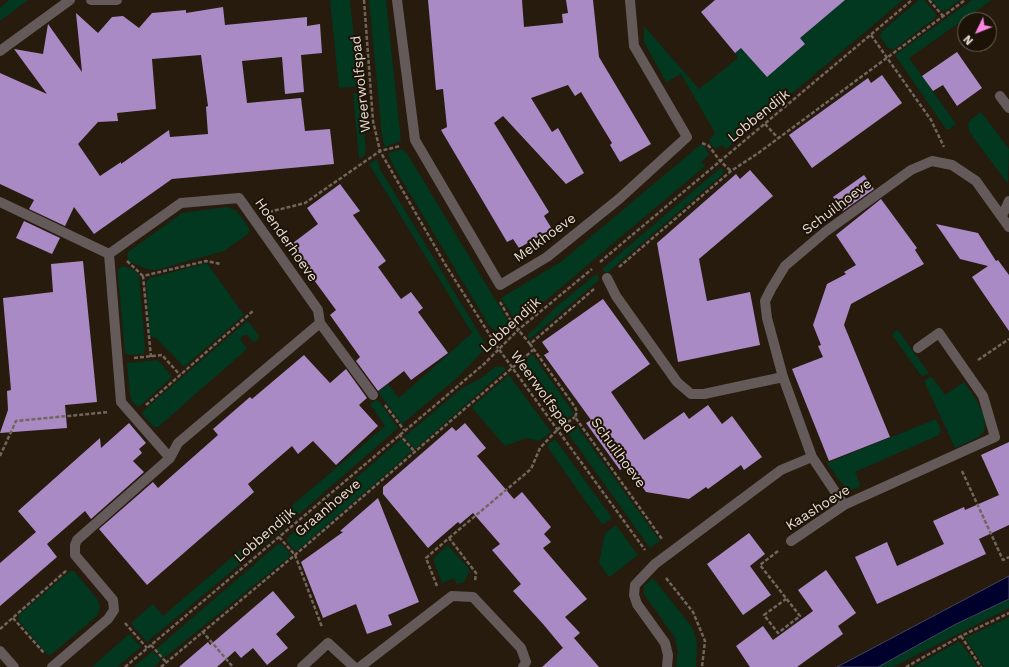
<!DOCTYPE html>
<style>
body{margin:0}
#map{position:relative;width:1009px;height:667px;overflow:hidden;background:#271b0e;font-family:"Work Sans",sans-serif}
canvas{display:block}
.north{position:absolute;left:957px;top:12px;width:40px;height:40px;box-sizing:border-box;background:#1d1206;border:1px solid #6d6358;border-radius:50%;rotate:227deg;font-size:11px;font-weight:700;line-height:16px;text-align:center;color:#e5dcd4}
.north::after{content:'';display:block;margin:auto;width:14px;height:18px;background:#fc86e4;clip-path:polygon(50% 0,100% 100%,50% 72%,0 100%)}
</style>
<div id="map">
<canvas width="1009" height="667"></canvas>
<div class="north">N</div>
</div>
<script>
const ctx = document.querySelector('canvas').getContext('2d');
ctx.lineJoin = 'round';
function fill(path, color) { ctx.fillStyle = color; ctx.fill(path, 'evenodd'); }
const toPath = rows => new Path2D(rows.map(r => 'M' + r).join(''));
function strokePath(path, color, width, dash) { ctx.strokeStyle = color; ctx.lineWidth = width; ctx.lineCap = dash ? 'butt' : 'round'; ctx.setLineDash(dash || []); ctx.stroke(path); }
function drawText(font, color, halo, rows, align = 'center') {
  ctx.font = font + ' "Work Sans",sans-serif'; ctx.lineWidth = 4; ctx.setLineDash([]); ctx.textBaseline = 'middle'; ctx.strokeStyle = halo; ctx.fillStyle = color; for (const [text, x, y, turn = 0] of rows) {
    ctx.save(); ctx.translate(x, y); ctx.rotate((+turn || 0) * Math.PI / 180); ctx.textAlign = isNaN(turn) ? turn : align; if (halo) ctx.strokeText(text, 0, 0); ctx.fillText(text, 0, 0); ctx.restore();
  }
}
fill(toPath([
 [9,0,28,0,0,21,0,8],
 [330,0,350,0,359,86,339,88],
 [369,0,386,0,401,141,385,147,382,136],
 [845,0,903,0,726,149,722,145,715,149,710,143,709,140,715,133,681,74,666,82,644,42,644,26,699,89,738,58,735,53,743,46,746,53,767,76,795,33],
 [919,0,924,0,936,14,935,18,893,50,887,47,880,36,882,31],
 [932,0,960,0,945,11,940,10],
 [972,0,992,0,909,58,956,124,950,129,946,129,895,55],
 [353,93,360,95,366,149,364,156,359,159],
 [981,112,1009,149,1008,184,970,133,968,125,969,121],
 [700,145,703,145,708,152,709,155,701,162,705,166,539,306,515,320,501,298,562,261],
 [402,149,406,152,510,324,502,330,497,331,490,327,394,167,388,153],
 [377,159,380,169,485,343,485,349,458,377,402,424,378,392,388,384,399,398,472,333,369,164],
 [720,168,724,170,723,174,607,273,603,271,603,268],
 [227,207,237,211,250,230,248,234,224,251,156,270,147,269,130,262,127,258,128,252,182,213],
 [207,263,244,315,184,367,156,338,150,336,146,282,150,278],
 [123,266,134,270,139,275,145,347,144,354,128,355,125,353,118,276,118,269],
 [595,275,598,275,599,280,530,339,527,336,557,306],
 [247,321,249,322,259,336,258,339,254,342,247,335,244,335,240,339,247,349,158,427,154,427,142,414,143,411],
 [898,330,918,358,929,373,923,376,920,374,892,335,894,332],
 [531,355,533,355,573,412,573,414,561,424,519,367],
 [158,360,172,377,140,406,137,406,132,402,130,395,127,363],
 [502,366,506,369,415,449,404,437,461,389,484,376,495,367],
 [509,375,551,432,539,441,527,438,505,446,473,409,473,406],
 [931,376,945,395,964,382,977,401,984,416,985,424,984,432,977,438,955,448,924,381],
 [376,400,379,401,398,428,275,535,147,642,132,625,132,622,153,604,163,616,385,426,370,404],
 [936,419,941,430,939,435,855,472,860,484,859,487,851,490,846,489,827,463],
 [572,424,576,425,660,541,650,548,565,429],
 [401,439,412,451,298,550,294,550,287,541,287,538],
 [555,439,612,518,604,524,601,523,548,448,548,444],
 [616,525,638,555,611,576,608,576,599,563,605,533],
 [278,544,282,545,290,553,289,557,164,658,156,649],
 [448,545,470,570,464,582,457,584,454,578,442,583,433,559],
 [70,571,74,571,98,600,100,608,97,616,52,654,48,655,18,620,19,615],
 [653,578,692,627,697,641,696,667,676,667,678,651,675,638,644,594,644,586],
 [1009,599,1009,608,893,667,878,667,954,625],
 [1009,617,1009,667,984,667,965,638],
 [129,634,141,647,117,667,92,667],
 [958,642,962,644,978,667,913,667],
 [153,651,161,660,154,667,133,667]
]), '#023720');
const water = toPath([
 [1009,576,1009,599,954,625,878,667,837,667,1009,576]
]);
fill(water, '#00002c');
strokePath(water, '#45425e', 1);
fill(toPath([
 [428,0,522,0,524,27,563,23,562,14,568,13,566,0,593,0,599,57,651,144,620,162,610,145,612,143,581,92,575,96,568,85,531,98,552,132,558,128,584,173,566,184,503,116,494,123,549,212,544,216,552,229,519,248,513,239,507,242,441,130,447,127,443,89,436,90],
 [715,0,845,0,800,38,805,44,767,77,741,48,735,53,701,12],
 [223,7,225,25,307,17,307,26,320,24,322,53,301,55,304,92,285,94,282,57,242,61,247,103,301,98,305,131,330,129,334,164,172,179,94,234,74,207,65,226,29,209,34,200,0,184,0,73,47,94,14,49,43,54,48,24,82,72,76,13,98,33,112,17,123,16,139,28,152,13,186,10,186,13],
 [201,55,208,106,206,107,208,134,170,137,169,130,121,164,121,162,100,176,78,144,98,122,118,121,117,113,156,109,152,59],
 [957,52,982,88,957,106,943,85,933,91,922,76],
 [882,75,902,103,812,168,789,135,868,78,871,83],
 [750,170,773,196,699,259,707,301,750,292,760,345,678,362,657,243,736,174,740,179],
 [864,175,874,189,843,211,833,197],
 [340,184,360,211,353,215,386,261,378,267,401,299,411,292,423,308,418,312,448,353,411,380,404,371,378,391,356,361,360,357,330,315,336,310,289,246,318,224,307,208],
 [881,199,917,248,915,250,924,264,851,304,844,325,890,437,829,461,792,369,823,357,818,346,821,345,813,325,827,284,846,274,844,272,856,265,836,235],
 [24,221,60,238,52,254,16,238],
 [936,224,978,233,996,261,998,260,1009,275,1009,331,972,277,988,266,960,259],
 [83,261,97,402,65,405,67,428,0,433,8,410,7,391,11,390,3,298,53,292,51,264],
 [603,299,650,364,611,392,644,440,684,412,689,419,708,405,722,424,732,416,762,457,744,470,741,465,708,489,706,487,689,499,646,492,634,475,632,476,625,467,620,470,586,423,591,420,544,355,549,352,542,342],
 [304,355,330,383,346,369,367,398,359,405,378,426,336,465,313,441,298,454,292,446,248,484,254,492,147,585,99,529,153,482,158,488,218,435,213,429,250,397,252,399],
 [129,423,146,443,139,449,142,453,133,461,144,472,91,519,85,511,47,544,57,557,0,606,0,563,36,532,18,511,100,438,101,448],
 [465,423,486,448,477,456,514,499,522,492,551,527,544,534,551,542,543,548,587,599,565,617,580,633,574,638,599,667,542,667,565,646,563,648,543,624,513,591,521,584,492,550,500,544,473,513,460,524,458,522,428,548,383,494,383,487,436,441,452,427,456,431],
 [1009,442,1009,525,979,539,986,554,877,604,855,557,887,542,897,566,944,544,933,521,964,507,965,510,999,495,981,455],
 [378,498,419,602,388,615,392,625,367,634,356,604,323,618,301,562,343,532,340,531],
 [749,533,765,554,750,566,771,595,743,615,707,564],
 [826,570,856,613,838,626,843,634,797,667,750,667,736,646,763,626,773,640,813,611,798,590],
 [273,591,295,617,276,634,288,648,267,665,253,648,241,658,235,651,217,667,179,667,208,642,210,645]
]), '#aa8ac5');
strokePath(toPath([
 [364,0,373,121,380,151,445,264,498,348,645,550],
 [929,0,943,16],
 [871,35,931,120,944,147],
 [765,124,778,138],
 [702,143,709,146,720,161,731,171],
 [269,212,305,203,380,151,400,146],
 [127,261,143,276],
 [600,262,912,0],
 [619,267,731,171,757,154,965,0],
 [594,289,530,344,575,407,577,412,575,417,662,539],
 [500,302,511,321,530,344],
 [151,357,143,276,206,261,221,264],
 [134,358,162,355,180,375],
 [978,360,1009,339],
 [146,405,253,311],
 [385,405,404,430],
 [399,434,415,452],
 [0,456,16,421,109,412],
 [962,471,1003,560,1009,557],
 [279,537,295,555,322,627],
 [449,538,531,469,540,448,558,429,575,417],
 [778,551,760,565,800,616,778,633,764,615,786,599],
 [666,578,693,612,705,641,702,667],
 [437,586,426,558,449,538,476,573,475,581],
 [13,618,44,653],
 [125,623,147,648],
 [0,629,67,570],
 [202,631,233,667],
 [961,636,981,667],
 [151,645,166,662],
 [125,667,484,364,518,330,592,269],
 [161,667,295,555,533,350],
 [906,667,961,636,1009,613]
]), '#71665b', 2.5, [4, 2]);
strokePath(toPath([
 [0,651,14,667]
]), '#645a59', 10);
strokePath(toPath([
 [91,0,117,0],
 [397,0,415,140,500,285,547,257,619,199,687,137,634,46,630,0],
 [0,51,70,0],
 [1000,96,1009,108],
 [0,202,109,254,181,203,239,198,318,310,320,323,178,443,170,458,77,540,75,545,75,555,113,600,114,610,108,619,52,667],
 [1002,216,1009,201],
 [109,254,121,402,170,458],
 [607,278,616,296,677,382,691,394,704,394,783,377],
 [320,323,373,395],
 [844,505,812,457,783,377,767,318,765,301,771,289,785,266,825,232,911,170,932,161,952,165,976,181,1009,227],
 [791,541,844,505,995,437,983,396,939,333,918,348],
 [302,667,328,643,354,667],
 [360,667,452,596,473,597,521,648,526,662,523,667],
 [667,667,668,655,665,643,637,604,634,595,635,585,655,564,781,470,812,457]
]), '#645a59', 10);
drawText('14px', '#e5dcd4', '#1d1206', [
 ["Weerwolfspad",361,84,-96],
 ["Lobbendijk",759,116,-39],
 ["Schuilhoeve",837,207,-37],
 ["Melkhoeve",545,238,-36],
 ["Hoenderhoeve",286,240,55],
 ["Lobbendijk",511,325,-42],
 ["Weerwolfspad",542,392,54],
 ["Schuilhoeve",618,453,54],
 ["Graanhoeve",328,508,-40],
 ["Kaashoeve",818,508,-32],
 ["Lobbendijk",265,535,-41]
]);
</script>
